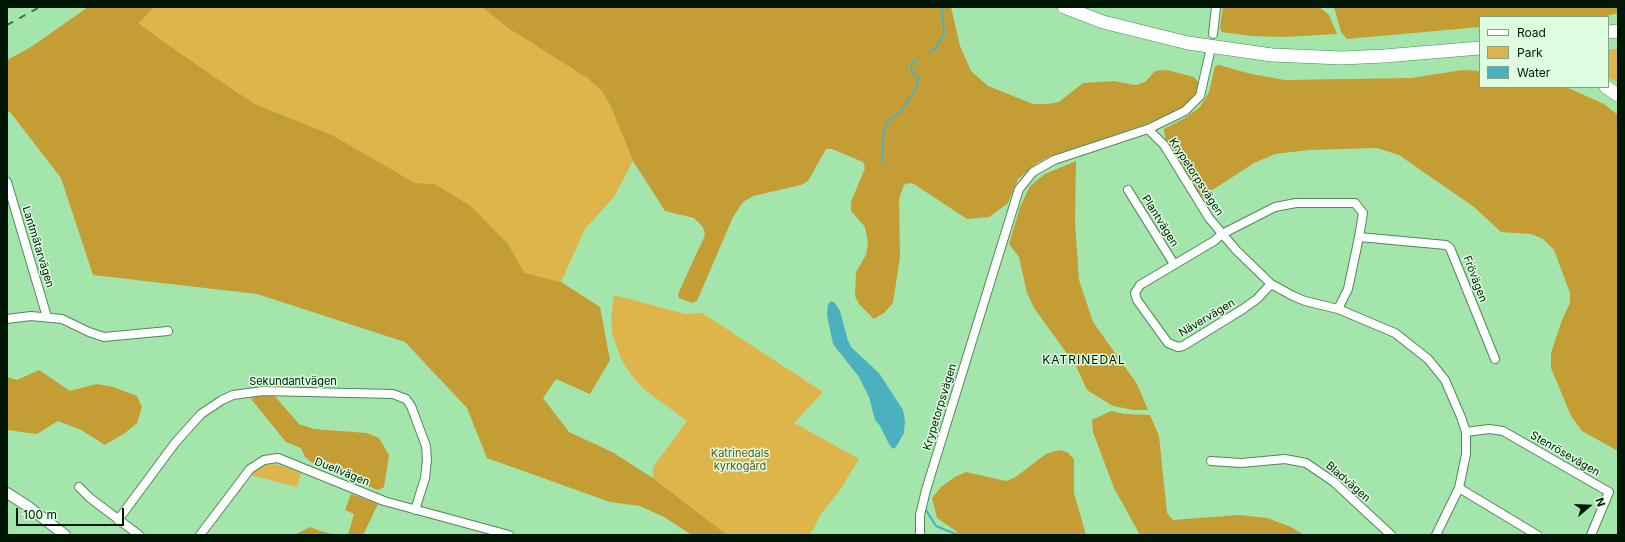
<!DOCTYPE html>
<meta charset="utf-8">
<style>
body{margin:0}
#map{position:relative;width:1625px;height:542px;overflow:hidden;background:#a4e5ac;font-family:Inter,sans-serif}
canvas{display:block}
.frame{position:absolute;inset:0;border:8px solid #001604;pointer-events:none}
.legend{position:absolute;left:1479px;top:16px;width:130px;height:72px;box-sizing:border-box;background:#ddfde0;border:1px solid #85a188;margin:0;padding:5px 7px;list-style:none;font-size:12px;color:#001604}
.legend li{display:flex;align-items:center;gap:8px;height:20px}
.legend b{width:20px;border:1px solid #85a188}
.north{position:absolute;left:1569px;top:486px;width:40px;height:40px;-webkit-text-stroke:3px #ddfde0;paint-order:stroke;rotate:71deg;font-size:11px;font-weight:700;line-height:16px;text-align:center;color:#001604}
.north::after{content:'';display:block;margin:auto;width:14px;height:18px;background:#001604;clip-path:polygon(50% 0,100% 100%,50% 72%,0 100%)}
.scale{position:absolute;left:16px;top:508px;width:108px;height:18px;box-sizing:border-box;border:2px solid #001604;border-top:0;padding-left:5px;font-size:12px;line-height:14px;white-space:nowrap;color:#001604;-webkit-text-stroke:3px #ddfde0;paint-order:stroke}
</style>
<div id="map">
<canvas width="1625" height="542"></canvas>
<div class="frame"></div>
<ul class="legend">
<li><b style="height:5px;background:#fff"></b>Road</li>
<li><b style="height:11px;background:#deb54b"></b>Park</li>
<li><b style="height:11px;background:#4bb1bf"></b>Water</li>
</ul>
<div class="north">N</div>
<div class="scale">100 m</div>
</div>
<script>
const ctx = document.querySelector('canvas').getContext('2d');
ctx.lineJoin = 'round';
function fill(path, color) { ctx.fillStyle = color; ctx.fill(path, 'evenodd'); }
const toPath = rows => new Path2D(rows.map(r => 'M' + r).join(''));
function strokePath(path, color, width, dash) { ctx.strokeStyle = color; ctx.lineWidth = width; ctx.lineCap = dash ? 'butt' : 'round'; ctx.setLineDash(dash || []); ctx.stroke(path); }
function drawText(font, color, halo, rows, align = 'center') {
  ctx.font = font + ' Inter,sans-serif'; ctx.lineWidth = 3; ctx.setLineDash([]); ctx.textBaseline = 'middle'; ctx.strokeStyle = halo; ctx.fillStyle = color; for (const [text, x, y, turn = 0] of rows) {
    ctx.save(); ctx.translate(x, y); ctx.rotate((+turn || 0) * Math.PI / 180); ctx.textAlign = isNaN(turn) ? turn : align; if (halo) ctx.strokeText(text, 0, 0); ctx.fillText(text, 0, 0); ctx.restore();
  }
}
fill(toPath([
 [154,7,482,7,508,28,587,78,602,91,610,105,633,161,614,197,585,229,561,282,525,273,507,243,472,207,435,184,415,183,332,135,255,104,164,43,139,22],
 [1608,49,1618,49,1618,83,1608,77],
 [614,295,685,314,702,313,823,392,794,423,859,459,840,490,821,514,810,535,727,535,653,478,653,467,687,421,645,390,631,375,621,359,612,333,611,318],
 [272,464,283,466,301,473,297,487,250,475,255,470,264,465]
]), '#deb54b');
fill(toPath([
 [88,7,154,7,139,23,165,43,228,86,255,104,332,135,415,183,435,184,472,207,507,243,525,273,561,282,600,307,610,360,590,394,556,379,543,398,569,432,612,452,653,478,727,535,692,535,664,517,640,506,610,502,487,458,467,408,405,342,257,294,93,275,61,178,10,112,7,112,7,60,31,47],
 [482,7,951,7,960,46,971,71,988,86,1033,104,1048,104,1059,102,1083,83,1113,81,1136,85,1145,82,1155,71,1167,70,1194,77,1199,83,1198,89,1196,95,1187,105,1173,113,1144,125,1051,156,1037,163,1018,179,1008,203,989,217,967,219,914,184,909,183,904,185,899,199,900,257,893,303,884,313,874,319,859,304,855,296,856,272,866,255,868,243,865,227,851,211,851,202,865,168,863,162,832,149,826,149,808,181,801,185,753,196,743,202,733,217,697,301,692,303,679,298,678,294,705,235,703,227,694,218,665,211,633,161,610,105,602,91,587,78,508,28],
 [1223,7,1319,7,1329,15,1337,34,1284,37,1252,36,1222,32,1220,28],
 [1334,7,1618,7,1618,13,1603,17,1480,17,1480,27,1347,39,1341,32],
 [1219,65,1251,74,1285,80,1411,78,1463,70,1480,71,1480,87,1566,87,1604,104,1618,115,1618,451,1582,431,1571,416,1551,368,1551,353,1562,320,1570,303,1570,293,1554,250,1543,239,1531,234,1501,232,1474,207,1399,155,1377,148,1309,150,1275,154,1254,163,1200,198,1165,138,1164,129,1185,118,1200,107,1209,92,1215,66],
 [1076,161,1075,222,1079,280,1093,322,1137,384,1148,410,1134,410,1113,406,1087,390,1076,366,1034,308,1027,293,1019,257,1009,244,1020,207,1030,186,1045,174],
 [39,370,70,391,97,384,113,387,137,396,142,407,137,423,125,433,105,445,81,430,58,421,37,434,7,430,7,377,17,380],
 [273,394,299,424,314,429,367,433,379,438,389,455,384,487,378,490,311,462,305,457,301,448,286,442,251,399,256,395],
 [1111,411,1125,414,1150,415,1159,436,1167,513,1173,520,1239,515,1267,518,1291,527,1304,535,1140,535,1114,488,1093,432,1092,420],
 [1059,450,1067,452,1074,459,1074,493,1086,535,958,535,956,531,937,518,932,498,941,487,955,477,966,472,1006,481,1014,478,1046,454],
 [351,494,378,504,363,535,348,535,354,514,345,510],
 [310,527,320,531,337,535,294,535]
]), '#c49d34');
fill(toPath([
 [831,301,835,303,840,311,848,341,852,348,879,373,903,410,905,421,904,433,896,447,893,449,889,444,880,426,875,420,869,397,859,377,833,344,827,315,828,304]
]), '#4bb1bf');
strokePath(toPath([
 [928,53,936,48,944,34,942,7],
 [882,162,883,138,887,122,900,112,915,91,919,77,912,73,911,64,918,59],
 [926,510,936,526,958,535]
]), '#4bb1bf', 2);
const minor = toPath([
 [1213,34,1216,7],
 [1148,129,1164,145,1209,218,1236,250,1271,284,1293,296,1305,301,1338,309,1395,333,1428,359,1445,380,1461,417,1466,432,1466,454,1459,488,1436,535],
 [7,182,47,317],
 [1128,190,1174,264],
 [1359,237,1446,245,1450,248,1495,359],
 [1271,284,1257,299,1243,309,1183,346,1178,347,1168,343,1137,300,1135,293,1140,285,1214,241,1222,234,1275,207,1296,203,1355,203,1363,213,1359,237,1348,289,1338,309],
 [7,319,31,316,62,319,89,332,104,337,168,331],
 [1466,432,1489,429,1503,431,1609,492,1591,535],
 [1211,461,1241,463,1285,459,1306,463,1334,482,1391,535],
 [79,487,90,498,139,535],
 [1459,488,1537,535],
 [118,520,175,443,201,414,222,400,233,395,263,391,393,394,406,399,411,406,426,446,427,460,425,478,415,510],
 [200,535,250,469,264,460,278,458,384,501,509,535],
 [920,535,920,515,926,490,1019,189,1033,172,1054,160,1148,129,1185,111,1200,96,1210,52]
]);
const tertiary = toPath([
 [7,493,26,505,65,535]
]);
const trunk = toPath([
 [1064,7,1103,22,1188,43,1272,55,1342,58,1384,56,1480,48],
 [1608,32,1618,31],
 [1606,87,1618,95]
]);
strokePath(minor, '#4d8a57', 10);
strokePath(tertiary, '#4d8a57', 12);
strokePath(trunk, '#4d8a57', 14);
strokePath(minor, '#fff', 8);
strokePath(tertiary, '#fff', 10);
strokePath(trunk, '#fff', 13);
strokePath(toPath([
 [7,25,40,7]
]), '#48714e', 2, [7, 7]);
drawText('11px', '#001604', '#ddfde0', [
 ["Krypetorpsvägen",1196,177,57],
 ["Plantvägen",1160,221,58],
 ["Lantmätarvägen",38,247,73],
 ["Frövägen",1475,279,69],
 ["Nävervägen",1207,318,-31],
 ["Sekundantvägen",293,382],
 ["Krypetorpsvägen",940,407,-73],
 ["Stenrösevägen",1565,454,30],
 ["Duellvägen",342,472,22],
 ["Bladvägen",1348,482,41]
]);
drawText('11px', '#68531e', '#ddfde0', [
 ["Katrinedals",740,454],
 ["kyrkogård",740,467]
]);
ctx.letterSpacing = '1px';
drawText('12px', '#001604', '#ddfde0', [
 ["KATRINEDAL",1084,360]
]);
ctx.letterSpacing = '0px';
</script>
